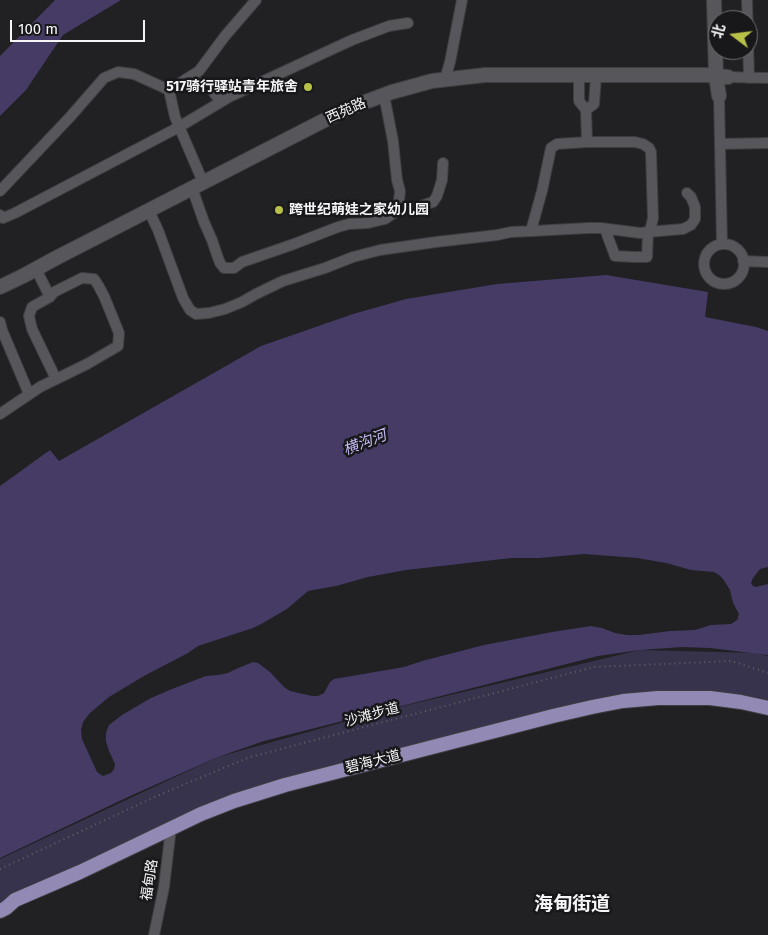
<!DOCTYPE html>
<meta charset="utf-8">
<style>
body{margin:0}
#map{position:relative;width:768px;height:935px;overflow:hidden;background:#212023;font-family:"Fira Sans","Noto Sans SC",sans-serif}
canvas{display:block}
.north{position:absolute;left:708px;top:10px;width:50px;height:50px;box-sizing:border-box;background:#18171a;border:1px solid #706f72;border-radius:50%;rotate:285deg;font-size:14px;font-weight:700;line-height:20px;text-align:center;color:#f5f4f6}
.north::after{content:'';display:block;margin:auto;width:18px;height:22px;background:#b8c147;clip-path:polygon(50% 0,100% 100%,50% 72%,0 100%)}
.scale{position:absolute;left:10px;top:20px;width:135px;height:22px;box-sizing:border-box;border:2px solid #f5f4f6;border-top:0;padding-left:6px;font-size:15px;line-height:18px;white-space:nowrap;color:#f5f4f6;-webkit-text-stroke:4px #18171a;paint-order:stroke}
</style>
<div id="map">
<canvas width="768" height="935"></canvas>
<div class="north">北</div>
<div class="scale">100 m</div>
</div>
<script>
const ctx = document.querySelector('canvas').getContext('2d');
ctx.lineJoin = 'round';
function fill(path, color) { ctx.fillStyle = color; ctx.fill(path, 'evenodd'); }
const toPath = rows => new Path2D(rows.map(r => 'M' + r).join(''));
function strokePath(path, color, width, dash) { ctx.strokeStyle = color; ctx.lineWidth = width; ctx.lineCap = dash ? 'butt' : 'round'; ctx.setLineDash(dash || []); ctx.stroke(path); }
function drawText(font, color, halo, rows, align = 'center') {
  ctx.font = font + ' "Fira Sans","Noto Sans SC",sans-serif'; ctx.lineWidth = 5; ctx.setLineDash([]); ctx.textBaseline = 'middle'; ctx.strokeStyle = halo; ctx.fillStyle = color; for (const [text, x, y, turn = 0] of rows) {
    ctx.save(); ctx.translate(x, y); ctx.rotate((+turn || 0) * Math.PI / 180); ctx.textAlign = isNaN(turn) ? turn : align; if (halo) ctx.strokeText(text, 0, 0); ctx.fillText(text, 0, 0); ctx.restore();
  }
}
fill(toPath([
 [640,650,756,653,768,656,768,708,634,699,212,810,0,907,0,859,218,757,391,709]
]), '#38334d');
fill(toPath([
 [55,0,121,0,63,35,26,90,0,116,0,56],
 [606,275,708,292,705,317,756,327,768,331,768,567,760,569,753,578,751,583,753,586,756,587,768,584,768,655,710,648,682,647,640,650,598,656,264,741,218,757,130,796,0,858,0,486,50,450,59,461,261,346,353,314,406,299,497,284],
 [584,554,637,558,666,563,691,570,714,572,719,575,723,579,730,590,733,603,739,614,737,620,731,624,711,625,695,630,670,631,639,635,627,635,615,633,602,628,591,626,552,632,484,645,422,661,404,667,334,679,330,682,324,693,318,696,312,696,290,691,284,687,270,672,258,663,253,662,236,669,228,673,218,675,206,676,172,689,151,698,122,715,109,725,106,733,106,741,109,751,115,764,114,769,111,773,103,776,97,772,82,739,81,730,83,722,90,713,109,697,144,676,188,653,198,646,253,628,263,623,287,609,308,591,336,586,368,577,406,570,511,558,539,558]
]), '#453b65');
const minor = toPath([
 [747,0,749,78],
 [579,76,579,101,586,110],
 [728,77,768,78],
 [186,79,202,84,211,89,221,102],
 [445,79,450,62,462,0],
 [169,90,199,71,225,36,256,0],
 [719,96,722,244],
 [587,142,557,144,551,148,542,191,532,227,533,231,588,228,601,228,640,233,648,232,651,227,653,218,651,152,649,148,643,144,635,142,587,142,586,110,594,104,596,76],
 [720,144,768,143],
 [192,188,204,222,212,240,217,255,220,263,224,268,234,268,242,262,294,244,338,227,349,224,368,223,385,219,398,210,400,191,397,180,393,141,384,95],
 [0,191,70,117,104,78,118,72,134,74,169,90,175,117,203,182],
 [398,210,415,208,433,202,437,196,442,180,443,163],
 [149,211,158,230,183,298,190,310,196,314,209,313,225,309,242,302,256,294,283,281,325,268,353,257,380,250,436,242,497,235,511,232,533,231],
 [0,215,3,218,15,213,179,127,229,97,352,40,389,26,408,23],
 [605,229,615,256,635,257,647,257,648,232,683,229,691,225,695,219,695,207,691,197,687,193],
 '704 264a20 20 0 1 1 40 0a20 20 0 1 1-40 0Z',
 [743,261,768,262],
 [36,269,50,297],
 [0,322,2,330,29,394],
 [0,414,40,387,87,364,118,346,119,333,104,296,98,285,94,279,82,278,54,292,50,297,32,307,29,316,32,329,56,379],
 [154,935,164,887,171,828]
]);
const secondary = toPath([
 [714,0,716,76,719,96],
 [0,287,23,276,56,258,319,123,349,108,392,92,432,81,485,75,706,75,728,77]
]);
const primary = toPath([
 [0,911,6,908,15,900,80,872,201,814,234,801,285,785,553,716,592,707,623,701,658,698,710,698,741,702,768,708]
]);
strokePath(minor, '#3e3d40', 12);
strokePath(secondary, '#3e3d40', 16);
strokePath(primary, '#3e3d40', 16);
strokePath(toPath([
 [0,869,159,795,250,757,594,667,731,661,768,673]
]), '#626163', 2, [1, 4]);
strokePath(minor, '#57565a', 10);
strokePath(secondary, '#57565a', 14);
strokePath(primary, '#9289b5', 14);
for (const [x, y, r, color] of [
 [308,87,5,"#b8c147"],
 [279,210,5,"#b8c147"]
]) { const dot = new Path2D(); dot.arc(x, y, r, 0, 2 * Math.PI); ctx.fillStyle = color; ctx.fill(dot); strokePath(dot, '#18171a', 2); }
drawText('bold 14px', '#f5f4f6', '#18171a', [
 ["517骑行驿站青年旅舍",298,87],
 ["跨世纪萌娃之家幼儿园",289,210,"left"]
], 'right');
drawText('14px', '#f5f4f6', '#18171a', [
 ["西苑路",346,111,-24],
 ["沙滩步道",372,715,-15],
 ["碧海大道",373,762,-14],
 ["福甸路",150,880,-81]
]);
drawText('italic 15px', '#c5bbf4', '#18171a', [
 ["横沟河",365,443,-21]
]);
drawText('bold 19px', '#f5f4f6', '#18171a', [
 ["海甸街道",572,905]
]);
</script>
